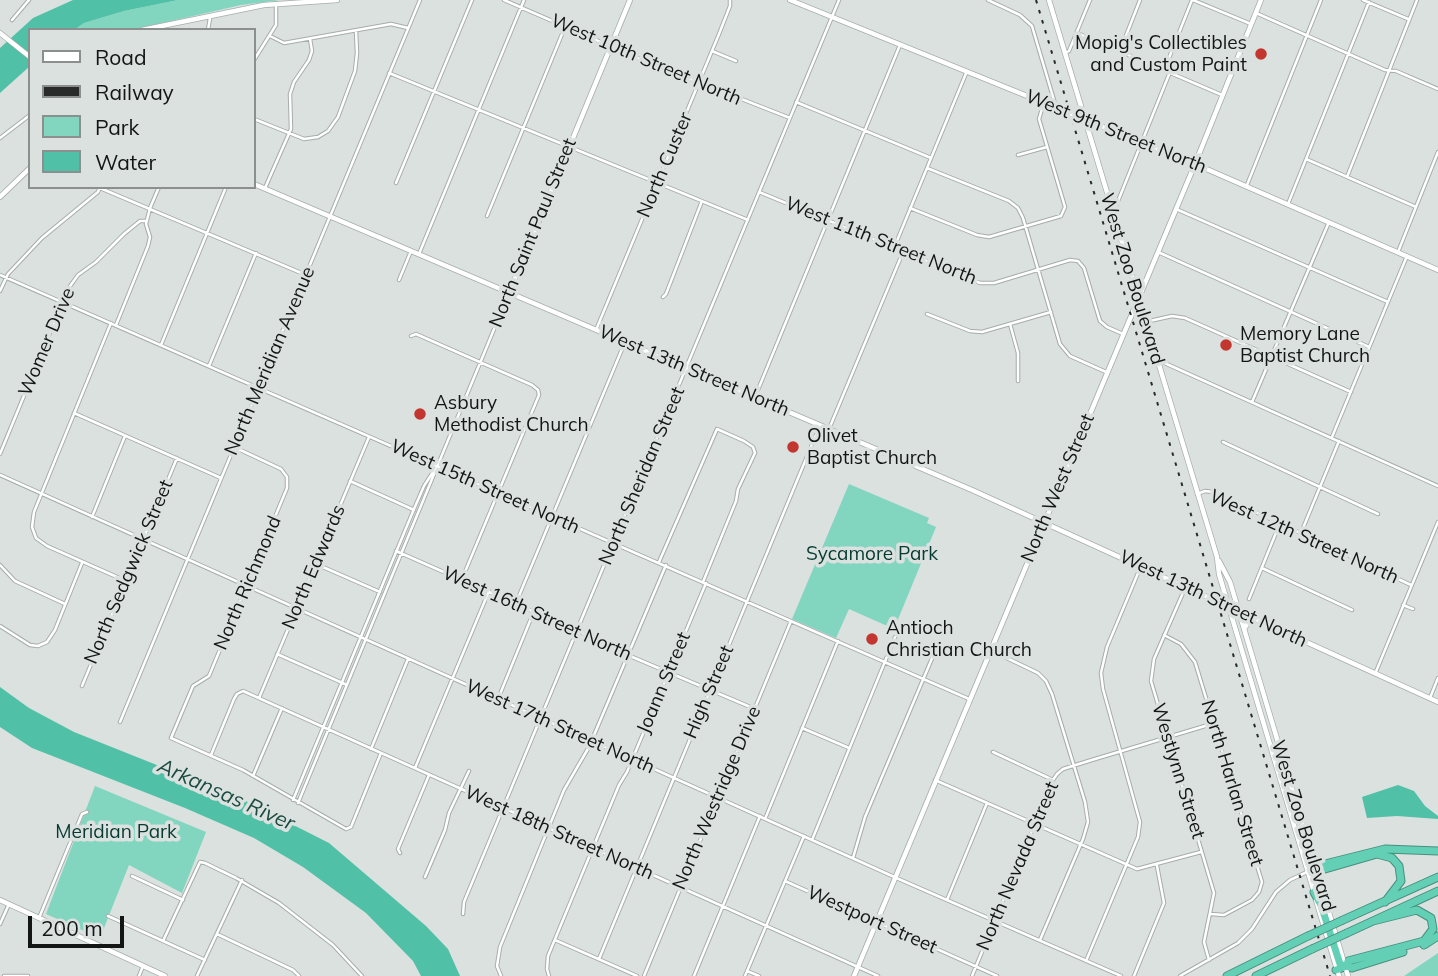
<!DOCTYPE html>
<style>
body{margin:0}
#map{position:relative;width:1438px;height:976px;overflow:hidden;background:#dae1df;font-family:Mulish,sans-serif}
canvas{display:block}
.legend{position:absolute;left:28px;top:28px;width:228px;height:161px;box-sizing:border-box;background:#dae1df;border:2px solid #8b908e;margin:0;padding:9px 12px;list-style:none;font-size:21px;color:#141615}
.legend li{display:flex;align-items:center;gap:14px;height:35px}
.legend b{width:35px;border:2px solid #8b908e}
.scale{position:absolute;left:28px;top:916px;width:96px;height:32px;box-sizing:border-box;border:4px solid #141615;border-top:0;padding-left:9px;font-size:21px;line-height:24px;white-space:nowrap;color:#141615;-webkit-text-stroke:5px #dae1df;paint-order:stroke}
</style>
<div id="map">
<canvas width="1438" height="976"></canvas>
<ul class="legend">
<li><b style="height:9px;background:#fff"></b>Road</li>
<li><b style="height:9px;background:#292b2a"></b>Railway</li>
<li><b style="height:19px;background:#82d5bf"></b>Park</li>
<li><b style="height:19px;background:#50c0a7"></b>Water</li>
</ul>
<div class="scale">200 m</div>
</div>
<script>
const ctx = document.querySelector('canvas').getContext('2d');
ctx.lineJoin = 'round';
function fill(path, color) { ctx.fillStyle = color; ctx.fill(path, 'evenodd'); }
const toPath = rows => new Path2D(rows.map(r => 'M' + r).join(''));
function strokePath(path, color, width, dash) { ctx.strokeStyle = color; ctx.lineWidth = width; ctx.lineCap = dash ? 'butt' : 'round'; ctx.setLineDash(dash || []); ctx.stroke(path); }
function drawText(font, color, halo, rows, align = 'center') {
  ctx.font = font + ' Mulish,sans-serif'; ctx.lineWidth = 7; ctx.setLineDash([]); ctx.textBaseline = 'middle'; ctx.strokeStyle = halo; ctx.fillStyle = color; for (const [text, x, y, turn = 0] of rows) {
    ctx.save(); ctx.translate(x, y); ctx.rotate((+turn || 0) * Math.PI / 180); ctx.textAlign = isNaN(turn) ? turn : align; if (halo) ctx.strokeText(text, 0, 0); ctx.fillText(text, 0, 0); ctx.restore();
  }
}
fill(toPath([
 [178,0,280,0,241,5,132,30,74,30,84,23,124,11],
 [849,484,929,518,927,523,936,527,894,629,849,609,836,638,792,619],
 [95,786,206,832,182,893,129,865,100,938,46,914],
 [1438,953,1438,976,1404,976]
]), '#82d5bf');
fill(toPath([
 [73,0,178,0,124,11,84,23,74,30,30,30,30,66,0,93,0,48,33,18],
 [0,687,29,708,74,732,242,799,329,843,426,926,448,949,460,976,421,976,413,961,366,913,303,867,254,838,185,808,32,748,0,727],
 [1398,785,1414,791,1425,806,1438,816,1438,819,1397,816,1367,818,1362,797]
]), '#50c0a7');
const street = toPath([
 [504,0,642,60,790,118],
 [988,0,1020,15,1032,26,1056,107],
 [1193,0,1251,24],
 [1363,0,1408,19],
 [1256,13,1385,70,1396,71,1438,89],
 [12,20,29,0],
 [208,30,210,18],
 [1077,33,1222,95],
 [270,36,284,43,391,24,408,28],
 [712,51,736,61],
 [1120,51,1140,0],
 [1065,53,1069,51,1090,0],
 [254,60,276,25,276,3],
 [1165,68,1192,0],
 [389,73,748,220],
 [796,102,931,158],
 [254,119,304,139,318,137,328,131,338,117,355,71,357,53,356,31],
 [0,138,30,115],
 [1018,155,1047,147],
 [1306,159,1416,207],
 [927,168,1009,201,1018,208,1023,218,1060,344,1070,356,1106,372],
 [1347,177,1417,0],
 [396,183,472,0],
 [1247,185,1321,0],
 [100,188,306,275],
 [265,188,291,129,290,94,294,82,309,60,312,51,310,39],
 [759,192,980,283,994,283,1070,260,1078,261,1084,268,1100,321,1107,327,1123,334],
 [1288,204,1369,2],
 [1113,207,1116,206,1170,72],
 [910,208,977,235,989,237,1061,216,1065,207,1039,119,1044,102],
 [1176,209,1388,302],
 [487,216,565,27],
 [894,248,967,71],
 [1158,252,1369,347],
 [1398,252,1438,152],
 [419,254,524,0],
 [0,275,969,699],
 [399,280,411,251],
 [0,291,8,274,42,238,98,192,100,187],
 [663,297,666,294,702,201],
 [927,314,970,331,982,332,1051,312],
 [1145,322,1172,316,1185,318,1351,392],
 [111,323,34,512,32,527,36,538,47,546,126,581],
 [1010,324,1018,353,1018,381],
 [116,325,148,246,150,237,146,224,150,208,159,187],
 [596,330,719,34,730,6,730,0],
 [411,336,416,334,532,385,538,390,539,395,462,579],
 [161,345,226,187],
 [1160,361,1438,486],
 [209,366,256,253],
 [755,397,900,45],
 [1252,402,1329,222],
 [74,413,221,478],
 [829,429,903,252],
 [1332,437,1407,256],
 [1223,442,1378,514],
 [234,447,281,469,287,477,287,488,209,676,193,686,171,738,243,770,346,829,351,827,381,753],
 [0,454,68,289,78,275,96,262,124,234,140,221,147,221],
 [0,475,901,880,1121,976],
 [350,481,414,510],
 [1197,494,1205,491,1213,492,1411,585],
 [92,517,125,436],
 [1301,533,1339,441],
 [396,551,625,652,630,656,755,709],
 [659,562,717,429,744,441,753,447,755,453,738,489,736,501,703,582],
 [316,564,380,592],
 [0,565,15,581,65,604],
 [1262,568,1352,610],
 [1186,586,1154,659,1151,681,1214,893,1204,942,1209,960],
 [1249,599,1280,523],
 [516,603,625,342],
 [1403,605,1413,609],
 [0,626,30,645,38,646,47,642,55,630,82,563],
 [1164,635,1181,644,1195,662,1262,882,1259,892,1252,900,1224,915,1211,914],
 [990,650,1038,673,1046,681,1052,694,1085,802,1088,822,1083,839,1040,940],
 [277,654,347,685],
 [1375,674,1438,522],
 [82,686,177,458],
 [259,698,369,437],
 [1430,698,1438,678],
 [498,699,534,611],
 [120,722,420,0],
 [802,728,849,748],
 [371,749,408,659],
 [993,752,1053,780],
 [211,755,234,699,237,694,243,691,878,976],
 [415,768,489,591],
 [253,776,282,708],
 [935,780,1137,869,1201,852],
 [293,800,414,509,424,486,435,469],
 [298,803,509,293],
 [765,819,838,641],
 [812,840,895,637],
 [400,853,398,849,429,775],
 [853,858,865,817,933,656],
 [132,876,183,900],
 [425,877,445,830,449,813,469,771],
 [785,881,997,976],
 [947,900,987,803],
 [463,914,464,902,839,0],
 [108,916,205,960],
 [39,918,82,814,87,812],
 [0,924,9,904],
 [217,934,293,970,299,976],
 [555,940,637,976],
 [163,941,200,862,205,863,236,878,279,903,333,945,362,976],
 [599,959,820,425],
 [1086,961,1138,837,1140,822,1103,689,1101,673,1107,647,1141,566],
 [747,971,759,976],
 [4,976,28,976],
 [139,976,143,966],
 [197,976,242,880],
 [501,976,497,966,500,947,564,790,589,747,666,565],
 [549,976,547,969,548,956,619,785,627,772,706,583],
 [644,976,791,621],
 [694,976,760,816],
 [745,976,804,836],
 [972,976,1053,780,1057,774,1063,769,1095,759,1215,723],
 [1134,976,1164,903,1157,866],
 [1180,976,1238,943,1252,929,1276,892,1290,880,1307,872]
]);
const secondary = toPath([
 [790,0,1195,164,1438,270],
 [1049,0,1217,557,1219,574,1314,892],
 [142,30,264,5,337,0],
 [0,33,30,57],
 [254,184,972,490,1438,702],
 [0,197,30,168],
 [509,293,630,0],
 [1219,561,1230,582,1348,976],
 [1244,629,1249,621,1258,620],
 [0,900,165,976],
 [1316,900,1339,976],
 [854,976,1195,164,1261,0]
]);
const highway = toPath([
 [1325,864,1385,849,1438,851],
 [1316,868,1325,869,1377,854,1392,858,1399,866,1401,881,1385,902],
 [1314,892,1321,905,1340,964,1345,966],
 [1343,920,1438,877],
 [1347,933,1438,891],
 [1424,945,1438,936],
 [1347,966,1352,968,1403,952],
 [1336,970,1347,966,1348,961,1424,941,1433,929,1431,918,1417,910,1373,921],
 [1227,976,1308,936],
 [1256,976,1312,949]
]);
strokePath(street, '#a6adab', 4.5);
strokePath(secondary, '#a6adab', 6);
strokePath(highway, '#478f7e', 9);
strokePath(street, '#fff', 2.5);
strokePath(secondary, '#fff', 4.5);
strokePath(highway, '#63d0b6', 7);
strokePath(toPath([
 [1036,0,1330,976]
]), '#292b2a', 2, [3.5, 7]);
const highwayBridge = toPath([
 [1308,936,1343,920],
 [1312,949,1347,933]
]);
strokePath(highwayBridge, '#478f7e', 9, []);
strokePath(highwayBridge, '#63d0b6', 7);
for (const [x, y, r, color] of [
 [1261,54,7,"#c3352f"],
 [1226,345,7,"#c3352f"],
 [420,414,7,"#c3352f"],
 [793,447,7,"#c3352f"],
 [872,639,7,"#c3352f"]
]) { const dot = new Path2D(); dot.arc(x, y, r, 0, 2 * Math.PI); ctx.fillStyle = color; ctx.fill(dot); strokePath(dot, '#dae1df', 2.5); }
drawText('19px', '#141615', '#dae1df', [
 ["Mopig's Collectibles",1247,43,"right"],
 ["and Custom Paint",1247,65,"right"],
 ["Memory Lane",1240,334],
 ["Baptist Church",1240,356],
 ["Asbury",434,403],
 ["Methodist Church",434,425],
 ["Olivet",807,436],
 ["Baptist Church",807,458],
 ["Antioch",886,628],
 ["Christian Church",886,650]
], 'left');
drawText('19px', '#141615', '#dae1df', [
 ["West 10th Street North",646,60,23],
 ["West 9th Street North",1116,132,22],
 ["North Custer",665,165,-67],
 ["North Saint Paul Street",533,233,-68],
 ["West 11th Street North",881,241,22],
 ["West Zoo Boulevard",1132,279,73],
 ["Womer Drive",47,342,-67],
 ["North Meridian Avenue",270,361,-67],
 ["West 13th Street North",694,371,23],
 ["North Sheridan Street",642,476,-67],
 ["West 15th Street North",485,487,24],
 ["North West Street",1058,488,-67],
 ["West 12th Street North",1304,537,24],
 ["North Edwards",314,567,-67],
 ["North Sedgwick Street",129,572,-67],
 ["North Richmond",248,583,-67],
 ["West 13th Street North",1213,599,25],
 ["West 16th Street North",537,614,24],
 ["Joann Street",664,683,-67],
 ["High Street",709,692,-67],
 ["West 17th Street North",560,727,24],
 ["Westlynn Street",1178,771,73],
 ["North Harlan Street",1232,783,73],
 ["North Westridge Drive",717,798,-67],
 ["West Zoo Boulevard",1303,826,73],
 ["West 18th Street North",559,833,24],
 ["North Nevada Street",1018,866,-67],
 ["Westport Street",872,920,24]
]);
drawText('19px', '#073b31', '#dae1df', [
 ["Sycamore Park",872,554],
 ["Meridian Park",116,832]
]);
drawText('italic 21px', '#1b4b40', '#dae1df', [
 ["Arkansas River",226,795,24]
]);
</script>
